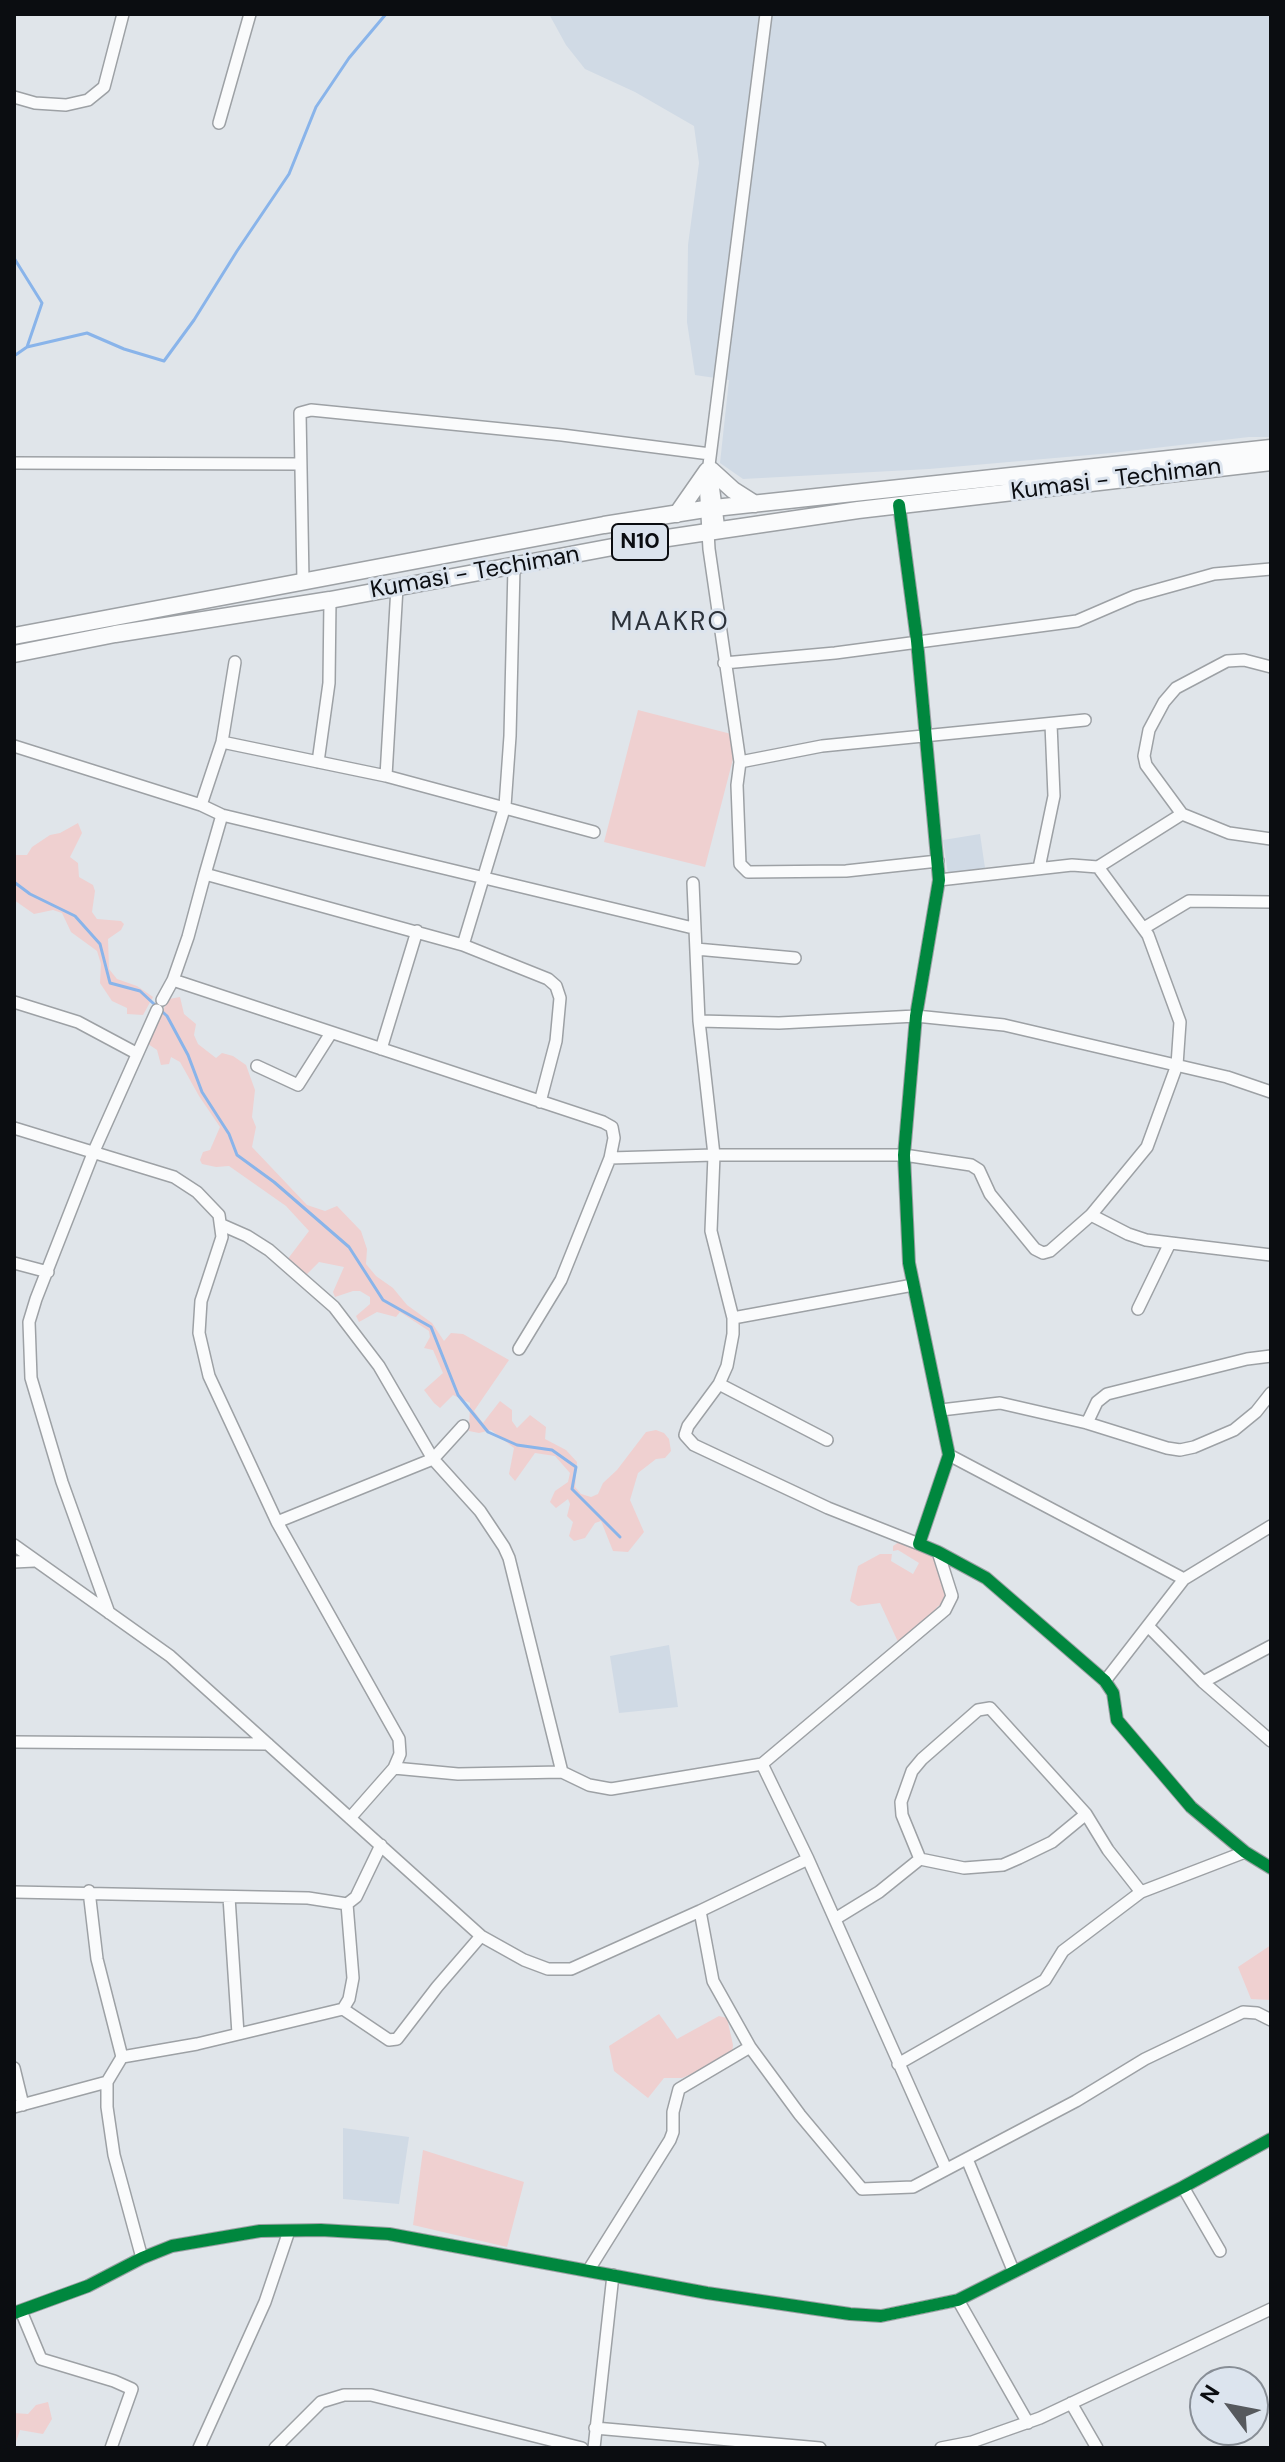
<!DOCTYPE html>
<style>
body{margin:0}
#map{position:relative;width:1285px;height:2462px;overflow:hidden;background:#e0e5ea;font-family:"DM Sans",sans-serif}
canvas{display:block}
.frame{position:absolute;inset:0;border:16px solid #0b0d11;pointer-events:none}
.north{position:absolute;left:1189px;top:2366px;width:80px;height:80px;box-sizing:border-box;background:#dce4ee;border:2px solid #888e96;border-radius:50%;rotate:302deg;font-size:22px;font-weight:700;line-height:32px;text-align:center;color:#0b0d11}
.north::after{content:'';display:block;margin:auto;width:28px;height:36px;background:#56595d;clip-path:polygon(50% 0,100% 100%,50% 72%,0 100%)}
</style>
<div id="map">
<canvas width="1285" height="2462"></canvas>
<div class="frame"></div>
<div class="north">N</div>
</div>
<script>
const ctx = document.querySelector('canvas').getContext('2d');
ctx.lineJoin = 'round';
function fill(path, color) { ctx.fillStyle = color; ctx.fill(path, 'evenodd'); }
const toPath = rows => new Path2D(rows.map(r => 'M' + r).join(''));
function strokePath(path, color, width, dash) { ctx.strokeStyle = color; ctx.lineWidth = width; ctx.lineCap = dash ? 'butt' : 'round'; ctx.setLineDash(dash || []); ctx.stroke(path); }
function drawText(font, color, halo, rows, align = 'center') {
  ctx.font = font + ' "DM Sans",sans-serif'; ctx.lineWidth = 6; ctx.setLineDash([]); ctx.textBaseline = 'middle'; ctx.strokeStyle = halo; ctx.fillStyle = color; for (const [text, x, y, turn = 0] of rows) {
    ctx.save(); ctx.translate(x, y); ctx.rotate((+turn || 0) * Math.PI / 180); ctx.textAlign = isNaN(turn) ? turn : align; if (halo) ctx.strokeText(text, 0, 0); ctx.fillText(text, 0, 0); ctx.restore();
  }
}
fill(toPath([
 [549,14,1271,14,1271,437,1249,437,1112,453,929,469,743,479,720,463,729,380,695,375,687,322,688,245,699,163,694,126,635,92,585,69,566,45],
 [980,834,985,868,948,874,943,840],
 [669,1645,678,1707,619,1713,610,1656],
 [343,2128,409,2137,399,2204,343,2199]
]), '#d0dae5');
fill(toPath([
 [638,710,739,736,705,867,604,842],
 [78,823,82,833,70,857,78,863,79,877,93,885,95,891,92,912,97,919,121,921,124,924,121,930,108,939,109,969,117,979,137,986,153,997,143,1015,127,1014,127,1008,112,1001,100,983,101,964,97,951,71,932,62,913,53,910,34,914,14,900,14,855,27,855,32,847,50,835,60,833],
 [180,997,184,1014,196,1024,194,1035,198,1044,216,1058,222,1053,233,1056,246,1065,255,1090,252,1117,256,1127,252,1147,307,1205,325,1211,337,1206,361,1231,367,1249,366,1264,376,1276,393,1288,407,1305,432,1323,444,1341,451,1333,463,1334,509,1360,474,1411,483,1423,500,1401,512,1410,512,1421,517,1428,530,1415,546,1427,545,1439,566,1450,577,1462,575,1487,581,1494,591,1497,598,1494,603,1483,617,1470,646,1432,656,1430,664,1433,669,1439,671,1451,665,1458,656,1459,638,1473,630,1500,644,1532,628,1552,613,1551,601,1521,595,1523,585,1538,574,1541,569,1536,573,1522,567,1516,570,1504,568,1499,556,1508,550,1502,555,1491,568,1482,570,1473,555,1456,535,1453,515,1481,509,1474,514,1448,491,1430,479,1433,469,1431,470,1403,453,1395,440,1408,434,1403,424,1390,443,1373,433,1350,424,1348,430,1337,429,1331,400,1312,396,1317,377,1312,359,1322,356,1316,370,1304,370,1297,360,1291,353,1291,335,1297,333,1292,344,1267,319,1262,306,1275,287,1260,309,1231,286,1206,229,1166,216,1167,202,1164,200,1160,203,1152,210,1150,220,1127,199,1096,180,1062,171,1057,169,1064,161,1065,157,1050,145,1042,169,999],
 [899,1542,922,1551,935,1559,947,1595,944,1603,937,1607,933,1618,899,1644,880,1603,858,1606,850,1601,858,1566,880,1554,892,1554,891,1561,913,1574,919,1563,898,1550,893,1551,893,1546],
 [1271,1945,1271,2000,1251,1999,1238,1967],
 [659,2014,677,2039,719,2016,727,2018,733,2045,732,2053,724,2060,682,2078,664,2078,648,2098,614,2071,609,2046],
 [423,2150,524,2182,507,2247,413,2225],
 [48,2402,52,2419,43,2434,20,2430,14,2448,14,2413,28,2414,36,2405]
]), '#efd0d0');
strokePath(toPath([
 [14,258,42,303,27,347],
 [14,356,27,347,87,333,124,349,164,361,194,320,237,251,289,174,316,107,349,58,386,14],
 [14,882,30,894,75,916,100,944,110,983,140,991,167,1016,188,1055,202,1092,229,1134,237,1155,274,1182,349,1247,383,1300,431,1327,458,1395,488,1432,517,1445,552,1450,576,1467,572,1489,620,1537]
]), '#89b4ea', 3);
const minor = toPath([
 [14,97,35,103,66,105,88,100,104,87,123,14],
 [219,123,250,14],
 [14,463,300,464],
 [711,469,719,530],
 [899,505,917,641,939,880,916,1016,904,1155,909,1263,949,1455,919,1544,938,1552,986,1578,1105,1681,1113,1693,1117,1720,1191,1807,1245,1852,1271,1868],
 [303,581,300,413,311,410,562,435,710,454],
 [724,663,835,653,1077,621,1135,596,1189,581,1214,574,1271,569],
 [222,742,386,776,594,832],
 [14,746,201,805,222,815,693,928],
 [318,762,329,683,330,600],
 [740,762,709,549,705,481,709,465,766,14],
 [386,776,397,587],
 [201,805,222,742,235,662],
 [1182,814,1146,765,1144,756,1149,730,1164,702,1176,688,1227,661,1244,660,1271,667],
 [222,815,205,874,463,945,505,806,510,736,514,567],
 [938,861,846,871,748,872,740,864,737,785,740,762,822,746,1085,720],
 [1039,868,1054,796,1051,724],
 [939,880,1072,865,1098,867,1182,814,1229,833,1271,839],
 [693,883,699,1021,714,1155,711,1231,733,1318,733,1334,727,1366,719,1384,688,1426,685,1435,694,1445,828,1508,919,1544],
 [1144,928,1189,901,1271,902],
 [463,945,548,979,556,986,560,998,556,1041,540,1102],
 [696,949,795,958],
 [173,980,603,1122,612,1127,614,1138,610,1158,561,1280,519,1349],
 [162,1000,173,980,188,937,205,874],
 [14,1002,78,1022,136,1053],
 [699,1021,779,1023,916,1016,1004,1025,1227,1077,1271,1092],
 [381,1049,417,931],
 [257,1066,298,1085,331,1033],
 [14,1128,174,1177,197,1192,219,1215,222,1237,201,1301,199,1333,209,1376,277,1522,399,1739,400,1754,394,1768,350,1818],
 [610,1158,714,1155,904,1155,971,1165,979,1170,990,1194,1035,1249,1043,1253,1050,1251,1091,1215,1147,1147,1177,1065,1180,1022,1148,935,1098,867],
 [1091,1215,1128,1234,1146,1240,1271,1255],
 [222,1225,247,1236,269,1250,334,1307,379,1366,433,1459,480,1511,504,1547,509,1558,562,1772],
 [14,1263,48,1272],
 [1138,1309,1170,1243],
 [733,1318,913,1285],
 [719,1384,827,1440],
 [941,1410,1000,1403,1087,1423,1167,1448,1180,1450,1194,1447,1234,1430,1256,1412,1271,1393],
 [1087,1423,1097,1402,1107,1394,1247,1359,1271,1356],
 [949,1455,1184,1579],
 [277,1522,433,1459,463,1426],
 [14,1545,170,1656,481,1936,524,1960,548,1969,571,1969,700,1911,808,1859],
 [14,1562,34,1561],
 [109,1613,62,1482,31,1378,29,1322,36,1299,94,1151,157,1010],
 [1149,1627,1203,1682,1271,1741],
 [1105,1681,1184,1579,1271,1526],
 [1203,1682,1271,1646],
 [14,1742,268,1744],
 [762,1764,808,1859,946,2169],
 [394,1768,458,1774,562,1772,589,1785,611,1789,762,1764,945,1610,952,1596,938,1552],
 [1086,1814,1052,1842,1019,1858,1003,1865,964,1868,920,1859,902,1815,901,1802,912,1771,922,1759,978,1710,990,1708,1086,1814,1108,1850,1141,1892,1245,1852],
 [89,1891,97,1959,122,2057,107,2082,107,2107,114,2155,142,2258],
 [14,1892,308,1898,347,1904],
 [229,1897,238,2034],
 [347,1904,356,1897,381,1845],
 [700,1911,713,1981,750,2047,800,2115,862,2189,913,2187,1076,2101,1145,2059,1243,2012,1257,2013,1271,2020],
 [835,1919,879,1892,920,1859],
 [343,2009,389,2040,397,2039,437,1987,481,1936],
 [122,2057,197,2044,343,2009,349,1999,353,1978,347,1904],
 [898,2064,1045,1980,1063,1951,1141,1892],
 [14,2068,23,2105],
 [14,2107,107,2082],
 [967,2159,1013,2270],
 [1183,2187,1220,2251],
 [588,2271,670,2140,673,2132,673,2112,679,2089,750,2047],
 [958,2300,1028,2423],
 [21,2311,41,2359,114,2381,132,2389,111,2448],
 [14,2313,88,2286,142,2258,172,2246,260,2231,321,2230,389,2234,707,2293,850,2314,881,2316,958,2300,1183,2187,1271,2139],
 [1071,2403,1097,2448],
 [595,2428,820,2448],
 [199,2448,265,2302,289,2231],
 [275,2448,321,2402,344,2395,371,2395,582,2448],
 [594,2448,613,2275],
 [941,2448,972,2442,1040,2418,1271,2309]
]);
const highway = toPath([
 [711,470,733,490,755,504],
 [677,514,707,471],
 [14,636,604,525,705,509,1271,448],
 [14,654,115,634,330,600,634,543,721,530,858,510,1271,462]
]);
strokePath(minor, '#9da1a5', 14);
strokePath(highway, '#9da1a5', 19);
strokePath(minor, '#fafbfc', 11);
strokePath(highway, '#fafbfc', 16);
strokePath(toPath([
 [899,505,917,641,939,880,916,1016,904,1155,909,1263,949,1455,919,1544,938,1552,986,1578,1105,1681,1113,1693,1117,1720,1191,1807,1245,1852,1271,1868],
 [14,2313,88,2286,142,2258,172,2246,260,2231,321,2230,389,2234,707,2293,850,2314,881,2316,958,2300,1183,2187,1271,2139]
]), '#00873e', 12);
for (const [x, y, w] of [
 [640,542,56]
]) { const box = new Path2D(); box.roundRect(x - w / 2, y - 18, w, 36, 6); ctx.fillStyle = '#dce4ee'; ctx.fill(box); strokePath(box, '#0b0d11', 2); }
drawText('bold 22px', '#0b0d11', null, [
 ["N10",640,542]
]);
drawText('24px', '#0b0d11', '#dce4ee', [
 ["Kumasi - Techiman",1116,480,-7],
 ["Kumasi - Techiman",475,573,-10]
]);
ctx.letterSpacing = '2px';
drawText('26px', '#2c323a', '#dce4ee', [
 ["MAAKRO",670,623]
]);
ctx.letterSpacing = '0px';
</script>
